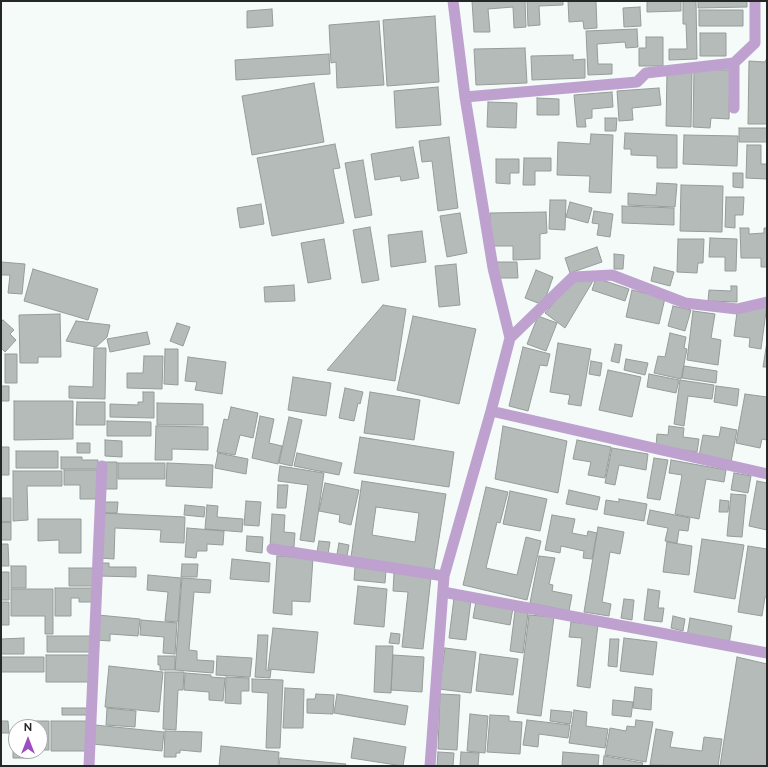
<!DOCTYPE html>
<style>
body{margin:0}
#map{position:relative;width:768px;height:767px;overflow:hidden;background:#f4fbf9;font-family:Raleway,sans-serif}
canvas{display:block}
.frame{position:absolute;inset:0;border:2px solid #252827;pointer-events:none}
.north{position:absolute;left:8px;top:719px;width:40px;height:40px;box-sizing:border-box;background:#fff;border:1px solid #a8a9a9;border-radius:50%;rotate:0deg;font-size:11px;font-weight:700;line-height:16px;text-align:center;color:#252827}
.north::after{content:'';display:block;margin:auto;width:14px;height:18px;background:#9c4fc1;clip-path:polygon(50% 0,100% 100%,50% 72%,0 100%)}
</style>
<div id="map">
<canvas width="768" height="767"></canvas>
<div class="frame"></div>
<div class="north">N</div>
</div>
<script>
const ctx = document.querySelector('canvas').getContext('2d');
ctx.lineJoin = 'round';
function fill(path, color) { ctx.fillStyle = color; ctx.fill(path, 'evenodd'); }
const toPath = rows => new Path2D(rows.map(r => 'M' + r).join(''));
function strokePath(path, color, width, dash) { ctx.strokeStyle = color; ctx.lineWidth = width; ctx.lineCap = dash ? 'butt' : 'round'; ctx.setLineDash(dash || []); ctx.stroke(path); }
const building = toPath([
 [472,1,525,1,526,27,514,28,513,7,488,9,490,32,474,32,472,1],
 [527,1,563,1,563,5,539,6,540,25,528,26,527,1],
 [568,1,596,1,597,28,584,29,583,21,569,22,568,1],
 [647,1,681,1,681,11,647,12,647,1],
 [683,1,696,1,697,59,669,60,669,49,687,49,686,24,683,24,683,1],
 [698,1,747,1,747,7,698,8,698,1],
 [640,7,641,26,624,27,623,8,640,7],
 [272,9,273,26,247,28,247,11,272,9],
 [699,10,743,10,743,26,699,26,699,10],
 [435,16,439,82,387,86,383,20,435,16],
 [379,21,384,85,337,88,336,62,331,63,329,25,379,21],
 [637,29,638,47,626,48,625,42,597,44,598,64,612,64,612,74,588,75,586,31,637,29],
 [700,33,726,33,726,56,700,56,700,33],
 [646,37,663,37,663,66,639,66,639,48,646,48,646,37],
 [525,48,527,83,476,85,474,49,525,48],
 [329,54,330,74,236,80,235,60,329,54],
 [573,55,573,60,585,59,585,78,532,80,531,56,573,55],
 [767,58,767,124,748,124,749,61,765,62,767,58],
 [694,69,730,70,729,119,711,118,710,128,693,127,694,69],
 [667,71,692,72,691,127,666,126,667,71],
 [314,83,324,142,252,155,242,96,314,83],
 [438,87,441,125,396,128,394,91,438,87],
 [659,88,661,105,632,108,633,120,619,121,617,91,659,88],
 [612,92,613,107,592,109,592,118,585,119,586,127,577,127,574,95,612,92],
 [537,98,559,99,559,115,537,115,537,98],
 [488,102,517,103,516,128,487,127,488,102],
 [605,118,617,118,616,131,605,131,605,118],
 [739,128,767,128,767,142,739,142,739,128],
 [625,133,677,135,677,168,657,168,657,156,631,155,631,149,624,149,625,133],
 [591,134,613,135,611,193,589,192,590,176,557,175,558,142,590,144,591,134],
 [684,135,738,136,737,166,683,164,684,135],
 [449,137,458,208,438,211,432,161,422,162,419,141,449,137],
 [335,144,340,168,333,169,344,223,272,236,257,158,335,144],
 [747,145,761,145,761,164,767,164,767,179,746,178,747,145],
 [413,147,419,178,401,181,400,176,375,180,371,154,413,147],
 [524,158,551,158,551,171,535,171,535,185,523,185,524,158],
 [496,159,519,159,519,173,510,173,510,184,496,183,496,159],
 [363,160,372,215,355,218,345,163,363,160],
 [733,173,743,173,743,188,733,187,733,173],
 [657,183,677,184,675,207,628,205,628,193,656,195,657,183],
 [681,185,723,186,722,232,680,231,681,185],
 [726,197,744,197,743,215,735,215,735,228,725,227,726,197],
 [550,200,566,200,565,230,549,229,550,200],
 [570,202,592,208,588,223,566,217,570,202],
 [261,204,264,224,240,228,237,208,261,204],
 [622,206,674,208,674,225,622,223,622,206],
 [594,211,613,214,610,237,597,235,599,224,592,223,594,211],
 [546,212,547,233,540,234,540,259,513,260,513,246,490,246,490,213,546,212],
 [460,213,467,253,447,257,440,216,460,213],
 [370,227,379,280,362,283,353,230,370,227],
 [740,228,749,228,749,234,764,233,764,228,767,228,767,267,761,267,761,258,741,258,740,228],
 [422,231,426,262,391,267,388,235,422,231],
 [710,238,737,239,736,271,725,271,725,257,709,257,710,238],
 [324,239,331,279,308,283,301,243,324,239],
 [678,239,704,239,703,263,698,263,697,273,677,272,678,239],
 [597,247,602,262,570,273,565,258,597,247],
 [614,254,624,255,623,269,614,269,614,254],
 [1,262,25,264,22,294,8,293,10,275,1,275,1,262],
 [497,262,517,262,518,278,497,278,497,262],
 [456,264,460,305,439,307,435,266,456,264],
 [654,267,674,272,670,286,651,281,654,267],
 [33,269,98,289,88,320,24,301,33,269],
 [536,270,553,277,543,305,525,298,536,270],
 [596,278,629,289,625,301,592,290,596,278],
 [573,280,593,281,565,328,545,313,573,280],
 [294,285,295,301,265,302,264,287,294,285],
 [731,286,737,286,737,302,708,301,709,290,731,291,731,286],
 [632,290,665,298,659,324,626,317,632,290],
 [767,304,761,349,749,347,750,338,734,336,737,312,767,304],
 [383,305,406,309,395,381,327,370,383,305],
 [673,306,691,310,685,331,668,326,673,306],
 [693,311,715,314,711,338,721,340,718,365,687,360,693,311],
 [60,314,61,357,38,357,38,363,20,363,19,315,60,314],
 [413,316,476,329,459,404,397,390,413,316],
 [538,316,557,323,546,351,527,344,538,316],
 [3,320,14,330,10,334,16,340,5,352,1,348,1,322,3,320],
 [76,321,110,325,107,337,96,347,66,341,76,321],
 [177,323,190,327,183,346,170,341,177,323],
 [147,332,150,344,110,352,107,339,147,332],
 [670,333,686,337,684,348,687,349,681,379,654,373,658,356,665,357,670,333],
 [767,342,767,367,763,367,767,342],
 [558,343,591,349,581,406,568,404,570,395,550,392,558,343],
 [615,344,622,345,619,363,611,361,615,344],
 [523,347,550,354,547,366,540,365,528,411,509,406,523,347],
 [94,348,106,348,105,399,69,398,69,386,93,387,94,348],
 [165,349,178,349,178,385,164,384,165,349],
 [5,354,17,354,17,383,5,383,5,354],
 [144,356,163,356,162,389,127,388,127,373,143,373,144,356],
 [188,357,226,362,222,394,195,390,197,382,185,381,188,357],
 [626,359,648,363,645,375,624,370,626,359],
 [591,361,602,363,600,376,589,374,591,361],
 [684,366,717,371,716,383,682,378,684,366],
 [608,370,641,377,632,417,599,410,608,370],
 [649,374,679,380,676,393,647,387,649,374],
 [293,377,331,383,326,416,288,410,293,377],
 [680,380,714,385,712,399,688,396,684,426,674,424,680,380],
 [1,386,9,386,9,401,1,401,1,386],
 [716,386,739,389,737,406,714,402,716,386],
 [345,388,363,392,360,404,358,403,354,421,339,418,345,388],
 [143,392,154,392,154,418,110,417,110,404,138,405,138,402,143,402,143,392],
 [370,392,420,400,414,440,364,433,370,392],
 [745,394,767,397,767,440,762,439,760,448,736,443,745,394],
 [14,401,73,401,73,439,14,440,14,401],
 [77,402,105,402,105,425,76,425,77,402],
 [157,403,203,404,203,425,157,425,157,403],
 [231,407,258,413,253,438,240,435,235,455,217,452,224,419,228,420,231,407],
 [260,416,274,419,269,443,282,446,278,464,252,458,260,416],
 [289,417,302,420,292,466,279,463,289,417],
 [107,421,151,422,151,436,107,436,107,421],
 [156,426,208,427,208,450,172,449,172,460,155,460,156,426],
 [503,426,567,441,558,493,495,479,503,426],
 [669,426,684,428,683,437,699,439,697,452,656,446,657,434,668,435,669,426],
 [721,427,737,430,731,462,699,456,703,435,719,437,721,427],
 [360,437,454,452,449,487,354,473,360,437],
 [105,440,122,441,122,457,105,456,105,440],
 [577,440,611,447,605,478,588,475,591,462,573,459,577,440],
 [77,443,90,443,90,453,77,453,77,443],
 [1,447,9,447,9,475,1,475,1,447],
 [612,448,648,454,646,470,619,465,615,485,605,483,612,448],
 [16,451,58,451,58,468,16,468,16,451],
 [218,453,248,459,246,474,215,468,218,453],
 [297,453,342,463,339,475,294,466,297,453],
 [61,457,82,457,82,460,98,460,98,469,61,469,61,457],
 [654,458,668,460,660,500,647,498,654,458],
 [671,460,726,470,724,482,706,479,699,519,675,514,682,475,669,473,671,460],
 [104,462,117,462,117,489,104,489,104,462],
 [118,463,165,463,165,479,118,479,118,463],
 [167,463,213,465,212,488,166,486,167,463],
 [280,466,324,473,314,542,300,540,308,485,278,481,280,466],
 [64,470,97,470,97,499,80,499,80,485,64,485,64,470],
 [13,471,62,471,62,486,27,486,28,520,13,521,13,471],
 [734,473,751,476,748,493,731,490,734,473],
 [362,481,446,494,434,570,351,557,362,481],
 [376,507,419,513,415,542,372,535,376,507],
 [757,481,767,483,767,530,749,526,757,481],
 [325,483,359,490,351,525,339,522,340,515,319,511,325,483],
 [278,485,288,485,286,508,277,508,278,485],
 [486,487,508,492,500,523,497,522,486,568,517,575,526,537,541,541,527,600,463,585,486,487],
 [569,490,600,497,597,510,566,504,569,490],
 [510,491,547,499,540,531,503,524,510,491],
 [731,494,746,495,742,537,727,536,731,494],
 [1,498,11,498,11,522,1,522,1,498],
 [619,499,647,504,644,521,604,514,606,500,619,502,619,499],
 [720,500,729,501,728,512,719,512,720,500],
 [246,501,261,502,259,526,244,525,246,501],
 [102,502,118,502,117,513,102,513,102,502],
 [185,505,205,507,204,517,184,515,185,505],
 [207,505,218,506,217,517,243,519,242,532,205,529,207,505],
 [650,510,690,518,688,531,679,530,677,543,665,541,668,528,647,524,650,510],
 [102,513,185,517,184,543,160,542,161,530,115,528,114,559,100,558,102,513],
 [272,514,285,515,284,532,295,533,294,547,270,546,272,514],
 [552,515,575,519,572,533,587,536,588,531,597,533,592,559,583,558,584,551,561,546,560,553,545,550,552,515],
 [38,519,81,519,81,553,59,553,59,540,38,541,38,519],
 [1,522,11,522,11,540,1,540,1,522],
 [598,527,624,532,620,554,610,552,602,602,611,604,609,616,584,612,598,527],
 [187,528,224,531,223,545,207,544,207,551,197,551,196,558,185,557,187,528],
 [247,536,263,537,262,553,246,551,247,536],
 [702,539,744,545,735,599,694,592,702,539],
 [319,541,330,542,328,554,317,552,319,541],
 [667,542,692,546,689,575,663,572,667,542],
 [339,543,349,545,347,556,337,554,339,543],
 [1,544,8,544,9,566,1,566,1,544],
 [748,546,767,549,767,597,765,597,762,616,738,612,748,546],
 [277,556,313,558,310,602,292,601,292,615,273,613,277,556],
 [539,556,555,558,549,584,553,585,552,591,572,595,569,611,530,603,539,556],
 [232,559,270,563,269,582,230,579,232,559],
 [100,563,109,563,109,567,136,567,136,577,99,576,100,563],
 [182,564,198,564,197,577,181,577,182,564],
 [11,566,26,566,26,588,11,588,11,566],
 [355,567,386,570,385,583,354,580,355,567],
 [69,568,93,568,93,586,69,586,69,568],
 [1,572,9,572,9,600,1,600,1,572],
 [394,573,431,577,423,649,402,647,408,592,393,591,394,573],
 [148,575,181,578,178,622,165,621,168,592,147,590,148,575],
 [182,578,211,580,210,593,194,592,189,650,197,651,197,660,214,661,213,673,175,670,182,578],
 [358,586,387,589,384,627,354,624,358,586],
 [55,588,93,588,93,602,79,602,79,598,71,598,71,616,55,616,55,588],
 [11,589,53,589,53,634,45,634,45,616,11,616,11,589],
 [648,589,660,591,658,608,664,608,662,622,644,620,648,589],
 [454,598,471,600,466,640,449,638,454,598],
 [624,599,634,600,632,620,621,618,624,599],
 [476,601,513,608,510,625,473,618,476,601],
 [1,602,9,602,9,625,1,625,1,602],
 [515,611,528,613,523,653,510,651,515,611],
 [98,615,140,619,138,636,110,634,110,641,96,640,98,615],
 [529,615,554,617,541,716,517,713,529,615],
 [673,616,685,619,683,631,671,628,673,616],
 [690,618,732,626,729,644,687,636,690,618],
 [141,620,177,623,175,654,163,653,164,637,140,635,141,620],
 [571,622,598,625,590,688,577,686,582,638,569,637,571,622],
 [273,628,318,632,314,673,268,669,273,628],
 [391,633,400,634,399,644,389,643,391,633],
 [258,635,268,635,266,670,271,670,270,678,255,677,258,635],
 [47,636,90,636,90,652,47,652,47,636],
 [24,638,24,654,1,654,1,639,24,638],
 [624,638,657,642,653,675,620,671,624,638],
 [610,639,619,639,617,667,608,666,610,639],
 [376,646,393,646,391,693,374,692,376,646],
 [445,648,476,652,471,693,439,689,445,648],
 [480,654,518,659,513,695,476,691,480,654],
 [46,655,90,655,90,682,46,682,46,655],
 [393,655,424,657,422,692,391,690,393,655],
 [158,656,175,656,175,670,160,670,160,665,158,665,158,656],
 [217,656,252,658,250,677,216,675,217,656],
 [1,657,44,657,44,672,1,672,1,657],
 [737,657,767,664,767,766,720,766,737,657],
 [109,666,163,672,159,712,105,707,109,666],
 [165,672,184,672,183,690,178,690,176,730,163,729,165,672],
 [185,673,211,675,211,677,225,678,223,701,209,700,209,692,184,690,185,673],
 [226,677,249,678,249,691,241,691,241,704,225,703,226,677],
 [252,679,283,680,280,748,266,748,268,693,252,692,252,679],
 [635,687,652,689,651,710,633,708,635,687],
 [285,688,304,689,303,728,283,728,285,688],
 [316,694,334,695,333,714,307,713,307,699,315,699,316,694],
 [337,694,408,706,405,725,334,713,337,694],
 [440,694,460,695,457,750,438,749,440,694],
 [613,700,633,702,631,717,612,715,613,700],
 [62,708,87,708,87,715,62,715,62,708],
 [107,708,136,711,135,727,106,725,107,708],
 [551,710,572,712,570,724,550,721,551,710],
 [574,710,587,712,586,726,608,729,605,748,569,743,574,710],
 [470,714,488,716,485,753,467,751,470,714],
 [490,715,509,716,509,721,522,722,520,754,487,752,490,715],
 [527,720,570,725,568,738,539,734,538,747,523,745,527,720],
 [636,720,653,722,646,762,605,755,610,728,626,731,627,726,635,727,636,720],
 [1,721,8,721,9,733,1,733,1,721],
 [31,721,49,721,49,750,40,750,40,727,31,727,31,721],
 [51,721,87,721,87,751,51,751,51,721],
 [95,725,164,732,162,751,93,744,95,725],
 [656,729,673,732,670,747,702,751,704,737,722,739,718,766,650,765,656,729],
 [165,731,202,732,201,752,180,750,180,753,176,753,176,757,164,757,165,731],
 [13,735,16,735,16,751,28,751,28,758,13,758,13,735],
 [354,738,406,747,403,766,351,758,354,738],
 [221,746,279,752,278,766,219,766,221,746],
 [438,752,454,753,453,766,437,766,438,752],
 [461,752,479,753,478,766,460,766,461,752],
 [563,752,599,755,598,766,562,766,563,752],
 [604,756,643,763,642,766,603,766,604,756],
 [280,758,346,764,345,766,279,766,280,758]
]);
fill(building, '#b4bbb8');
strokePath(building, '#969c9a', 1);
strokePath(toPath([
 [465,97,637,82,646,73,734,63],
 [734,108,734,63,755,43,755,1],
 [510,338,573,277,612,275,685,303,737,309,767,302],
 [491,411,767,474],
 [272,549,444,576],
 [443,592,767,653],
 [89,766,102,466],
 [430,766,444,576,491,411,510,338,493,268,465,97,453,1]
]), '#bfa1d0', 11);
</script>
